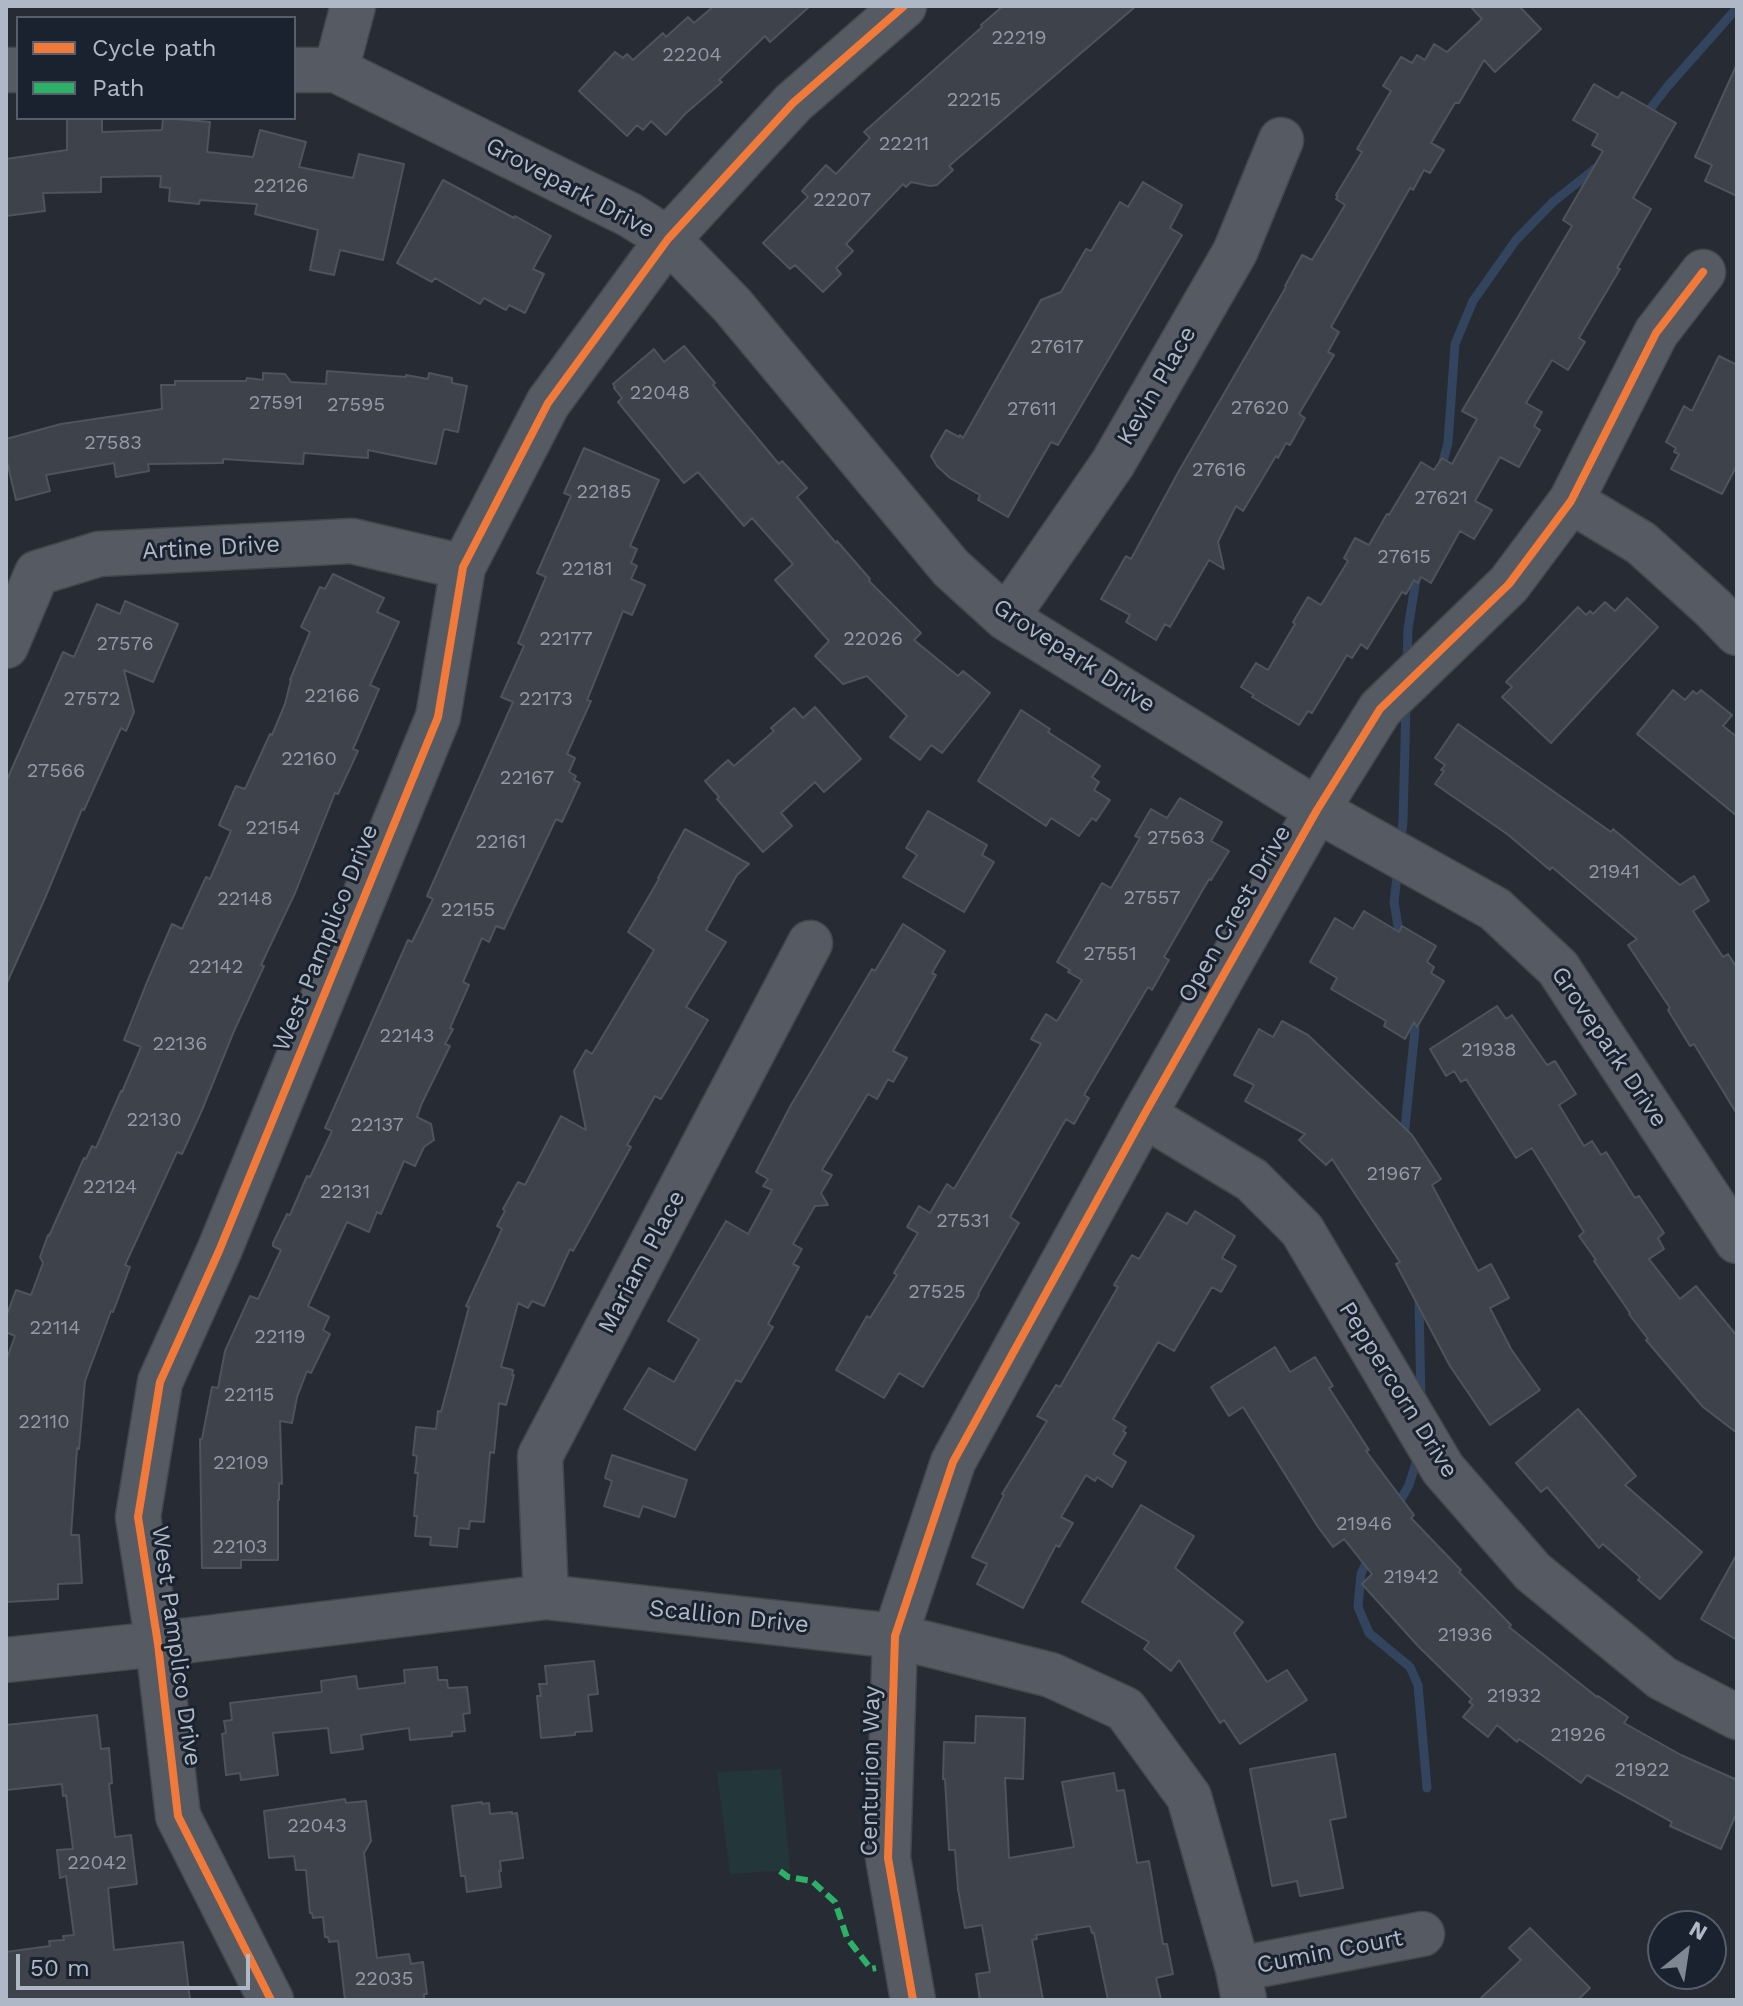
<!DOCTYPE html>
<style>
body{margin:0}
#map{position:relative;width:1743px;height:2006px;overflow:hidden;background:#272c34;font-family:"Work Sans",sans-serif}
canvas{display:block}
.frame{position:absolute;inset:0;border:8px solid #afb8c6;pointer-events:none}
.legend{position:absolute;left:16px;top:16px;width:280px;height:104px;box-sizing:border-box;background:#1a222f;border:2px solid #565e6b;margin:0;padding:10px 14px;list-style:none;font-size:24px;color:#afb8c6}
.legend li{display:flex;align-items:center;gap:16px;height:40px}
.legend b{width:40px;border:2px solid #565e6b}
.north{position:absolute;left:1647px;top:1910px;width:80px;height:80px;box-sizing:border-box;background:#1a222f;border:2px solid #565e6b;border-radius:50%;rotate:30deg;font-size:22px;font-weight:700;line-height:32px;text-align:center;color:#afb8c6}
.north::after{content:'';display:block;margin:auto;width:28px;height:36px;background:#7f8793;clip-path:polygon(50% 0,100% 100%,50% 72%,0 100%)}
.scale{position:absolute;left:16px;top:1954px;width:234px;height:36px;box-sizing:border-box;border:4px solid #afb8c6;border-top:0;padding-left:10px;font-size:24px;line-height:28px;white-space:nowrap;color:#afb8c6;-webkit-text-stroke:6px #1a222f;paint-order:stroke}
</style>
<div id="map">
<canvas width="1743" height="2006"></canvas>
<div class="frame"></div>
<ul class="legend">
<li><b style="height:10px;background:#f17a3a"></b>Cycle path</li>
<li><b style="height:10px;background:#2db169"></b>Path</li>
</ul>
<div class="north">N</div>
<div class="scale">50 m</div>
</div>
<script>
const ctx = document.querySelector('canvas').getContext('2d');
ctx.lineJoin = 'round';
function fill(path, color) { ctx.fillStyle = color; ctx.fill(path, 'evenodd'); }
const toPath = rows => new Path2D(rows.map(r => 'M' + r).join(''));
function strokePath(path, color, width, dash) { ctx.strokeStyle = color; ctx.lineWidth = width; ctx.lineCap = dash ? 'butt' : 'round'; ctx.setLineDash(dash || []); ctx.stroke(path); }
function drawText(font, color, halo, rows, align = 'center') {
  ctx.font = font + ' "Work Sans",sans-serif'; ctx.lineWidth = 6; ctx.setLineDash([]); ctx.textBaseline = 'middle'; ctx.strokeStyle = halo; ctx.fillStyle = color; for (const [text, x, y, turn = 0] of rows) {
    ctx.save(); ctx.translate(x, y); ctx.rotate((+turn || 0) * Math.PI / 180); ctx.textAlign = isNaN(turn) ? turn : align; if (halo) ctx.strokeText(text, 0, 0); ctx.fillText(text, 0, 0); ctx.restore();
  }
}
fill(toPath([
 [781,1769,790,1870,730,1874,717,1772]
]), '#23363a');
strokePath(toPath([
 [1643,118,1668,86,1737,8],
 [1441,469,1448,443,1455,344,1473,301,1516,240,1553,202,1601,164],
 [1407,661,1408,629,1417,573],
 [1401,841,1403,821,1406,704],
 [1398,868,1394,902,1401,944],
 [1404,1138,1415,1029,1413,1014],
 [1419,1300,1421,1401],
 [1396,1508,1409,1485,1418,1456],
 [1369,1556,1361,1574,1358,1607,1369,1633,1410,1667,1418,1685,1427,1788]
]), '#32445e', 9);
const building = toPath([
 [714,6,810,6,770,42,765,36,719,80,722,82,685,114,666,135,651,121,643,130,637,125,627,136,579,91,615,52,623,58,627,54,633,60,663,33,666,37,688,17,694,23,714,6],
 [1003,6,1136,6,949,166,953,170,937,185,930,186,911,182,906,187,903,184,846,244,853,251,836,268,841,274,823,292,795,265,790,269,763,243,808,197,802,191,826,165,836,174,870,138,864,132,982,27,981,25,1003,6],
 [1470,6,1519,6,1541,29,1495,72,1484,60,1459,103,1455,103,1431,143,1444,150,1430,173,1424,170,1413,190,1410,188,1331,327,1339,332,1328,352,1334,355,1299,414,1305,418,1290,445,1286,443,1278,458,1276,456,1243,511,1236,506,1218,542,1224,569,1209,560,1170,627,1165,624,1156,640,1126,622,1130,615,1101,599,1126,556,1131,559,1180,469,1286,287,1285,286,1302,255,1312,260,1345,205,1336,199,1338,196,1336,195,1362,152,1357,149,1391,91,1383,86,1401,57,1412,63,1417,55,1425,60,1434,44,1447,52,1482,19,1470,6],
 [1737,64,1737,196,1705,181,1712,165,1695,157,1737,64],
 [1594,84,1618,98,1622,92,1676,123,1633,198,1651,209,1617,268,1620,269,1579,338,1585,342,1568,370,1552,360,1526,403,1542,412,1534,426,1540,430,1519,467,1500,457,1475,501,1492,510,1474,539,1460,531,1431,583,1421,577,1418,583,1414,580,1406,594,1402,592,1367,649,1361,644,1352,658,1347,655,1312,713,1308,711,1299,725,1252,697,1254,695,1241,687,1256,663,1268,670,1295,624,1293,622,1308,597,1321,605,1348,561,1344,558,1355,538,1369,545,1387,514,1389,515,1421,462,1434,470,1442,458,1452,464,1477,419,1462,411,1572,226,1563,220,1603,151,1592,145,1598,134,1573,120,1594,84],
 [67,118,102,118,102,132,162,130,163,118,210,122,207,152,253,157,260,130,306,142,299,167,353,178,359,154,404,164,383,260,340,250,334,275,310,270,318,230,255,214,257,204,200,200,199,204,169,201,170,188,160,187,161,176,101,177,101,192,43,193,45,211,6,216,6,159,67,150,67,118],
 [443,180,514,218,515,216,551,236,533,269,544,274,525,313,509,305,506,310,484,298,480,304,435,278,432,282,397,263,443,180],
 [1143,182,1182,205,1170,228,1182,235,1058,445,1051,442,1008,517,978,500,980,495,950,478,937,466,931,456,946,430,959,437,960,435,963,438,1041,300,1061,292,1086,249,1091,251,1120,202,1128,207,1143,182],
 [684,346,715,383,713,385,779,464,782,461,807,488,797,497,836,543,837,541,870,579,869,581,921,633,914,640,958,676,963,671,990,693,942,753,931,745,920,760,890,737,907,716,867,676,843,684,815,656,829,641,775,580,793,564,752,518,744,526,698,472,684,483,618,402,622,398,614,388,615,387,613,384,654,349,664,362,684,346],
 [1719,356,1737,365,1737,465,1722,494,1671,469,1679,454,1674,452,1676,448,1666,442,1684,406,1692,411,1719,356],
 [327,371,406,377,406,375,428,379,429,373,452,378,452,383,467,386,458,432,444,429,436,464,368,450,368,458,304,453,303,464,223,459,223,463,148,464,149,471,116,477,114,463,46,475,50,491,16,500,6,457,6,439,61,424,162,409,161,385,175,385,175,381,246,381,247,378,263,380,263,373,285,374,291,382,326,384,327,371],
 [584,448,659,480,630,546,637,549,631,563,637,566,631,579,645,585,632,615,623,611,587,700,591,701,567,754,575,758,569,772,576,776,574,780,580,783,562,822,556,819,504,929,496,926,489,942,482,938,463,982,469,985,450,1028,453,1029,445,1044,450,1046,422,1103,417,1117,431,1124,434,1140,424,1147,415,1166,404,1161,381,1214,377,1212,369,1232,347,1222,308,1306,329,1317,323,1330,330,1334,311,1373,307,1371,297,1397,292,1423,280,1421,282,1484,279,1483,279,1500,278,1500,278,1560,241,1560,241,1568,202,1568,200,1439,202,1439,212,1387,218,1388,225,1351,250,1296,258,1299,281,1250,273,1246,273,1243,287,1214,290,1215,307,1176,310,1177,332,1131,325,1128,408,940,412,942,433,899,427,896,513,702,501,697,524,646,518,643,546,577,537,573,571,496,564,493,584,448],
 [333,574,384,598,377,612,399,622,370,685,379,689,353,749,358,751,338,794,335,793,295,893,261,965,264,966,234,1031,202,1110,182,1154,177,1152,125,1265,130,1267,113,1312,111,1311,85,1381,79,1449,77,1448,71,1535,79,1535,82,1583,58,1584,58,1599,6,1602,6,1361,15,1336,6,1332,6,1317,16,1290,31,1295,43,1263,40,1257,48,1235,49,1236,84,1158,86,1159,92,1146,96,1148,121,1091,122,1092,141,1047,124,1040,147,982,172,924,182,929,206,877,210,879,231,831,219,825,236,786,245,789,270,734,272,735,285,704,291,680,290,680,310,632,301,627,320,587,325,589,333,574],
 [1627,598,1658,627,1551,743,1502,697,1512,687,1506,682,1578,607,1586,615,1590,611,1593,614,1605,602,1615,611,1627,598],
 [125,601,178,624,153,682,124,670,134,712,126,731,121,728,84,810,82,809,45,898,6,985,6,782,63,652,74,657,97,604,120,614,125,601],
 [1673,690,1685,700,1693,691,1697,694,1701,690,1732,715,1723,726,1737,737,1737,816,1637,734,1673,690],
 [815,707,861,759,824,792,815,782,781,813,792,826,763,852,717,799,719,797,705,781,728,760,734,766,774,731,771,728,794,708,803,718,815,707],
 [1021,710,1050,729,1048,732,1100,766,1092,777,1099,782,1094,790,1110,800,1096,821,1092,818,1079,836,1051,818,1046,826,978,781,1021,710],
 [1458,724,1611,832,1613,829,1680,885,1694,876,1709,901,1693,911,1723,957,1728,954,1737,968,1737,1114,1694,1044,1690,1046,1668,1010,1670,1008,1628,945,1637,939,1552,867,1550,870,1507,834,1435,784,1444,771,1441,770,1445,765,1435,758,1458,724],
 [1180,798,1222,822,1211,841,1229,851,1211,880,1209,879,1164,957,1169,960,1152,990,1148,987,1084,1095,1089,1098,1074,1124,1066,1119,1010,1217,1019,1223,978,1294,979,1295,923,1387,899,1373,884,1398,836,1370,867,1316,870,1318,897,1275,894,1273,918,1233,907,1227,919,1206,930,1213,947,1184,954,1189,1041,1044,1031,1039,1046,1014,1057,1021,1082,980,1068,972,1070,970,1057,962,1102,883,1111,888,1140,838,1135,836,1151,809,1167,818,1180,798],
 [928,811,987,845,982,855,994,862,964,912,903,877,917,855,906,848,928,811],
 [685,829,749,864,737,875,706,930,726,942,686,1007,708,1020,661,1099,655,1096,627,1145,631,1147,573,1251,570,1249,544,1306,532,1301,528,1308,518,1303,501,1367,513,1370,512,1375,514,1375,506,1405,499,1403,494,1453,490,1452,484,1522,470,1521,469,1529,459,1528,457,1547,430,1545,431,1537,415,1536,417,1516,414,1516,418,1473,415,1473,417,1456,413,1455,416,1427,436,1429,438,1411,441,1412,469,1307,466,1306,502,1229,497,1226,505,1211,503,1209,518,1182,525,1185,561,1116,586,1130,574,1071,586,1050,592,1054,654,950,628,932,659,879,658,878,685,829],
 [1364,911,1399,932,1402,926,1436,946,1427,962,1434,967,1431,973,1444,981,1417,1027,1414,1022,1405,1039,1384,1026,1386,1021,1331,989,1337,978,1310,962,1335,918,1353,929,1364,911],
 [903,924,945,951,932,973,936,975,893,1051,907,1058,893,1082,888,1079,877,1099,868,1094,822,1170,832,1175,821,1193,828,1205,815,1206,793,1244,802,1249,793,1264,799,1267,768,1324,773,1327,741,1382,736,1380,695,1450,624,1409,649,1368,674,1382,699,1339,668,1321,726,1221,748,1234,772,1190,763,1186,768,1179,756,1172,791,1105,872,969,875,971,903,924],
 [1497,1006,1506,1019,1512,1015,1547,1065,1555,1061,1576,1094,1559,1105,1584,1146,1592,1141,1601,1155,1606,1152,1635,1198,1639,1196,1664,1233,1658,1238,1664,1249,1649,1259,1680,1299,1696,1286,1737,1336,1737,1433,1703,1407,1646,1340,1648,1339,1629,1314,1630,1313,1594,1261,1596,1260,1579,1236,1584,1232,1532,1148,1516,1158,1466,1079,1461,1082,1454,1071,1446,1076,1430,1049,1497,1006],
 [1282,1021,1308,1035,1412,1135,1441,1179,1432,1185,1478,1271,1491,1264,1509,1298,1490,1308,1511,1349,1540,1390,1490,1425,1450,1366,1396,1264,1400,1262,1332,1159,1326,1165,1299,1140,1305,1134,1245,1101,1254,1085,1234,1075,1259,1029,1273,1037,1282,1021],
 [1195,1211,1235,1236,1222,1258,1236,1266,1221,1292,1212,1287,1174,1351,1158,1342,1113,1419,1126,1427,1123,1431,1126,1433,1113,1454,1126,1462,1112,1487,1097,1477,1095,1481,1086,1475,1061,1517,1073,1523,1059,1547,1056,1545,1023,1608,977,1584,987,1564,972,1557,1004,1495,1002,1494,1047,1421,1037,1416,1056,1385,1060,1387,1118,1287,1114,1285,1132,1255,1139,1259,1167,1213,1187,1224,1195,1211],
 [1275,1347,1290,1372,1315,1357,1333,1386,1329,1388,1369,1450,1366,1451,1414,1515,1411,1518,1461,1570,1459,1572,1511,1625,1509,1627,1597,1697,1598,1696,1628,1717,1624,1723,1681,1755,1737,1780,1737,1812,1721,1849,1670,1826,1672,1822,1587,1775,1581,1783,1519,1739,1517,1742,1497,1725,1488,1737,1463,1717,1473,1705,1469,1702,1472,1699,1418,1646,1362,1584,1372,1574,1344,1539,1333,1547,1318,1527,1243,1407,1229,1416,1211,1387,1275,1347],
 [1578,1409,1636,1476,1625,1485,1702,1552,1660,1599,1638,1580,1640,1577,1603,1544,1599,1548,1547,1487,1541,1492,1516,1463,1578,1409],
 [612,1455,687,1480,675,1517,643,1506,639,1517,604,1506,612,1481,605,1478,612,1455],
 [1141,1505,1194,1536,1175,1568,1243,1622,1234,1633,1267,1682,1287,1670,1307,1700,1240,1744,1224,1720,1220,1723,1179,1660,1171,1671,1144,1649,1149,1642,1082,1602,1141,1505],
 [1737,1554,1737,1640,1701,1619,1737,1554],
 [594,1661,598,1694,588,1695,592,1731,575,1732,575,1735,541,1738,537,1696,541,1696,539,1684,547,1684,545,1666,594,1661],
 [437,1667,438,1680,447,1680,448,1688,467,1687,470,1713,463,1714,465,1731,452,1732,452,1736,410,1740,409,1728,361,1735,363,1749,331,1753,328,1728,273,1733,278,1775,241,1780,240,1773,226,1775,222,1734,226,1733,224,1721,232,1720,230,1703,322,1692,321,1681,356,1676,358,1689,405,1683,404,1670,437,1667],
 [97,1715,101,1749,109,1748,112,1783,109,1784,115,1837,131,1835,137,1884,108,1888,114,1950,183,1942,190,2000,6,2000,6,1952,50,1946,49,1941,64,1940,63,1936,74,1935,66,1876,60,1878,57,1850,73,1849,66,1795,63,1796,62,1784,6,1790,6,1725,97,1715],
 [976,1716,1025,1718,1023,1779,1005,1778,1009,1858,1074,1847,1062,1782,1114,1773,1117,1791,1124,1790,1137,1863,1149,1861,1163,1944,1167,1944,1173,1974,1156,1978,1161,2000,1108,2000,1094,1933,1092,1933,1090,1926,1036,1935,1037,1939,1032,1940,1043,2000,980,2000,976,1974,990,1972,982,1925,965,1928,958,1889,955,1850,949,1850,945,1779,943,1779,944,1742,975,1743,976,1716],
 [1335,1754,1346,1817,1330,1820,1343,1888,1300,1896,1297,1881,1272,1886,1250,1769,1335,1754],
 [345,1799,346,1803,366,1801,371,1841,364,1853,377,1958,409,1954,411,1964,423,1962,427,1994,424,1994,424,2000,345,2000,338,1941,329,1942,328,1937,325,1937,323,1917,313,1918,312,1913,310,1913,306,1870,296,1870,294,1856,269,1858,264,1811,345,1799],
 [482,1802,482,1804,489,1803,490,1814,512,1812,512,1814,517,1813,523,1858,500,1861,501,1871,499,1871,501,1887,467,1892,465,1876,461,1876,452,1806,482,1802],
 [1530,1928,1590,1988,1578,2000,1479,2000,1521,1960,1509,1948,1530,1928]
]);
fill(building, '#3e424a');
strokePath(building, '#4e545c', 2);
const minor = toPath([
 [6,70,18,70],
 [294,70,336,70,630,215,668,239,732,305,951,568,1006,618,1317,810,1495,909,1558,968,1737,1241],
 [336,70,353,6],
 [1571,501,1641,543,1713,608,1737,633],
 [1006,618,1113,463,1235,252,1281,140],
 [6,646,37,573,99,554,352,541,463,567],
 [1144,1115,1252,1180,1302,1230,1443,1469,1533,1572,1662,1678,1737,1717],
 [546,1597,540,1456,810,943],
 [6,1660,158,1644,546,1597,895,1636,1051,1675,1125,1709,1189,1797,1238,1969,1244,2000],
 [1238,1969,1422,1934],
 [271,2000,178,1816,158,1644,138,1517,160,1382,219,1251,438,717,463,567,548,403,668,239,793,103,904,6],
 [913,2000,888,1858,895,1636,953,1462,1144,1115,1317,810,1380,709,1509,584,1571,501,1656,333,1703,272]
]);
strokePath(minor, '#43474d', 47);
strokePath(minor, '#565a62', 44);
strokePath(toPath([
 [780,1871,788,1877,812,1881,835,1902,847,1938,871,1969,876,1968]
]), '#2db169', 6, [12, 6]);
strokePath(toPath([
 [271,2000,178,1816,158,1644,138,1517,160,1382,219,1251,438,717,463,567,548,403,668,239,793,103,904,6],
 [913,2000,888,1858,895,1636,953,1462,1144,1115,1317,810,1380,709,1509,584,1571,501,1656,333,1703,272]
]), '#f17a3a', 8);
drawText('20px', '#939aa7', null, [
 ["22219",1019,38],
 ["22204",692,55],
 ["22215",974,100],
 ["22211",904,144],
 ["22126",281,186],
 ["22207",842,200],
 ["27617",1057,347],
 ["22048",660,393],
 ["27591",276,403],
 ["27595",356,405],
 ["27620",1260,408],
 ["27611",1032,409],
 ["27583",113,443],
 ["27616",1219,470],
 ["22185",604,492],
 ["27621",1441,498],
 ["27615",1404,557],
 ["22181",587,569],
 ["22177",566,639],
 ["22026",873,639],
 ["27576",125,644],
 ["22166",332,696],
 ["27572",92,699],
 ["22173",546,699],
 ["22160",309,759],
 ["27566",56,771],
 ["22167",527,778],
 ["22154",273,828],
 ["27563",1176,838],
 ["22161",501,842],
 ["21941",1614,872],
 ["27557",1152,898],
 ["22148",245,899],
 ["22155",468,910],
 ["27551",1110,954],
 ["22142",216,967],
 ["22143",407,1036],
 ["22136",180,1044],
 ["21938",1489,1050],
 ["22130",154,1120],
 ["22137",377,1125],
 ["21967",1394,1174],
 ["22124",110,1187],
 ["22131",345,1192],
 ["27531",963,1221],
 ["27525",937,1292],
 ["22114",55,1328],
 ["22119",280,1337],
 ["22115",249,1395],
 ["22110",44,1422],
 ["22109",241,1463],
 ["21946",1364,1524],
 ["22103",240,1547],
 ["21942",1411,1577],
 ["21936",1465,1635],
 ["21932",1514,1696],
 ["21926",1578,1735],
 ["21922",1642,1770],
 ["22043",317,1826],
 ["22042",97,1863],
 ["22035",384,1979]
]);
drawText('24px', '#afb8c6', '#1a222f', [
 ["Grovepark Drive",570,188,28],
 ["Kevin Place",1157,386,-60],
 ["Artine Drive",211,548,-3],
 ["Grovepark Drive",1074,656,33],
 ["Open Crest Drive",1235,914,-60],
 ["West Pamplico Drive",326,938,-68],
 ["Grovepark Drive",1609,1047,56],
 ["Mariam Place",642,1262,-62],
 ["Peppercorn Drive",1398,1390,58],
 ["Scallion Drive",729,1617,6],
 ["West Pamplico Drive",176,1646,82],
 ["Centurion Way",871,1771,-89],
 ["Cumin Court",1330,1952,-11]
]);
</script>
